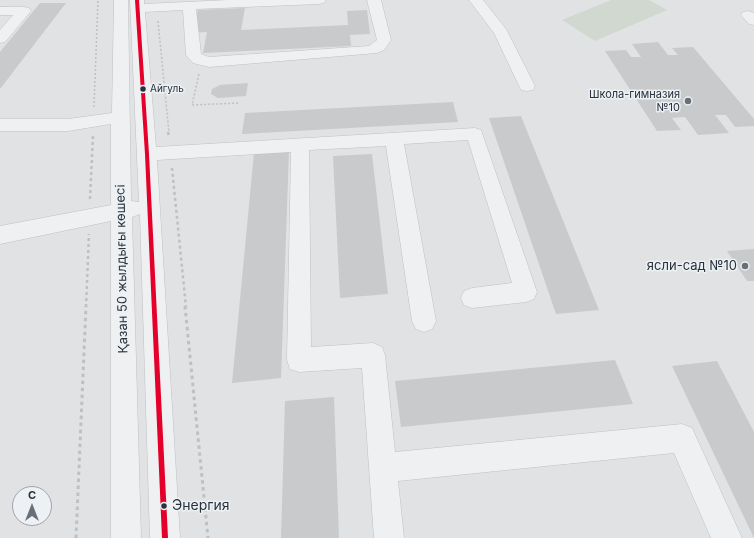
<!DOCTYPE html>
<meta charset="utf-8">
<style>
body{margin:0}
#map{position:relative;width:754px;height:538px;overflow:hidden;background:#e0e2e4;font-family:Inter,sans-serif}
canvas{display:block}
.north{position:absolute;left:12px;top:486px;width:40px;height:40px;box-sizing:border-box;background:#edf1f4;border:1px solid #9ea4aa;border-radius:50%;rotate:0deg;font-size:11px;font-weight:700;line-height:16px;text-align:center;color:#28313c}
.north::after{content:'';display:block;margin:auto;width:14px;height:18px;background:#686f77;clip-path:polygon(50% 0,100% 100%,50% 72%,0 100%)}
</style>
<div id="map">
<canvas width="754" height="538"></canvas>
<div class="north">С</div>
</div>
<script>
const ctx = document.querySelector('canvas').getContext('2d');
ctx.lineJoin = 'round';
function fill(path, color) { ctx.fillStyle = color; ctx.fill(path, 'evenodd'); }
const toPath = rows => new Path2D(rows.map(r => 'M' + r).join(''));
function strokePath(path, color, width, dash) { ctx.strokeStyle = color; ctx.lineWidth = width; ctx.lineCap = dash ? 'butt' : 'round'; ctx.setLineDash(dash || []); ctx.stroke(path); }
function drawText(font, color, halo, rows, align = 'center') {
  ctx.font = font + ' Inter,sans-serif'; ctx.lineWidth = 3; ctx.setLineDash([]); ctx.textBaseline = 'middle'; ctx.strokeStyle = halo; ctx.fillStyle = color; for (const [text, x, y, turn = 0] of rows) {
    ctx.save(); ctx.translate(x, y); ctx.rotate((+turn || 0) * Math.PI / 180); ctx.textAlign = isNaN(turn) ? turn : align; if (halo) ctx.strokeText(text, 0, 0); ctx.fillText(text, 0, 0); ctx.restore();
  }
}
fill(toPath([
 [611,0,649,0,667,10,595,41,562,20]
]), '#d1d8d0');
fill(toPath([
 [40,3,66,3,0,89,0,52],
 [245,8,241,30,348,25,347,11,367,10,370,34,350,35,351,46,203,53,207,32,192,33,198,10],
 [658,42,668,55,678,55,672,48,693,47,754,119,754,126,735,127,726,115,715,115,729,133,698,135,685,117,672,118,681,130,657,131,605,51,626,50,631,57,641,57,632,44],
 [248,83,246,96,218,98,211,94,212,89,220,85],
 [453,102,458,122,242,134,245,113],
 [521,116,599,310,556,314,489,118],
 [289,151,281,378,232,383,254,153],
 [372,154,388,294,340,298,333,156],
 [754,249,754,281,747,281,727,251],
 [615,360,633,404,401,427,395,381],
 [717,361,754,432,754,538,672,366],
 [334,397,339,538,281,538,285,401]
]), '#c8cacc');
const minor = toPath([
 [114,0,128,0,131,201,139,202,130,0,144,0,144,4,228,0,326,0,324,3,319,4,196,9,201,54,209,57,369,46,377,40,367,0,381,0,391,40,384,50,377,53,209,67,193,63,186,55,183,10,145,12,156,147,475,128,481,130,537,292,534,299,526,302,472,308,464,305,461,298,464,291,472,288,512,283,468,140,404,144,436,321,432,329,424,332,416,329,412,321,386,146,309,150,311,347,373,343,382,347,385,355,395,452,682,424,692,428,742,538,711,538,674,453,398,481,404,538,374,538,362,368,299,372,290,369,287,360,291,152,157,160,180,538,150,538,140,214,132,217,141,538,111,538,111,221,0,244,0,226,111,205,111,124,68,131,0,131,0,119,68,119,112,113,114,0],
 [469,0,483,0,506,29,535,86,533,90,527,91,521,90,494,33,469,0],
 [0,7,24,7,29,8,31,11,5,42,0,43,0,30,13,15,0,15,0,7],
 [748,11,754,13,754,25,749,24,741,15,743,12,748,11]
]);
strokePath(minor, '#bec0c2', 1);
strokePath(toPath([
 [158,21,169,133],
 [199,74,192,105,240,103],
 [94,107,98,0]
]), '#bec1c4', 1.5, [2, 2]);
strokePath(toPath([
 [168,132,169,137],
 [172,168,186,307],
 [90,199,93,136],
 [86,307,89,234]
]), '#bec1c4', 2.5, [3, 3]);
strokePath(toPath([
 [185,306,208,538],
 [76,538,86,306]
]), '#bec1c4', 3, [3.5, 3.5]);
fill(minor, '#eff0f1');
fill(toPath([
 [135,0,139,0,149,154,168,538,162,538,145,154,135,0]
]), '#e4002b');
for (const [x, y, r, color] of [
 [143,89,3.5,"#28313c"],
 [688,101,4,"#686f77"],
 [745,266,4,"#686f77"],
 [164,506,3.5,"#28313c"]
]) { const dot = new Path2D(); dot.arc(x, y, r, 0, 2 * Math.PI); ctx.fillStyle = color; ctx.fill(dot); strokePath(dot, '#edf1f4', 1.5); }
drawText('10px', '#28313c', '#edf1f4', [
 ["Айгуль",150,89]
], 'left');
drawText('11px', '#28313c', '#edf1f4', [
 ["Школа-гимназия",680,95],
 ["№10",680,108]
], 'right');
drawText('13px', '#28313c', '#edf1f4', [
 ["ясли-сад №10",737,266]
], 'right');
drawText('13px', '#28313c', '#edf1f4', [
 ["Қазан 50 жылдығы көшесі",122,269,-91]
]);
drawText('14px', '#28313c', '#edf1f4', [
 ["Энергия",172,506]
], 'left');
</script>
